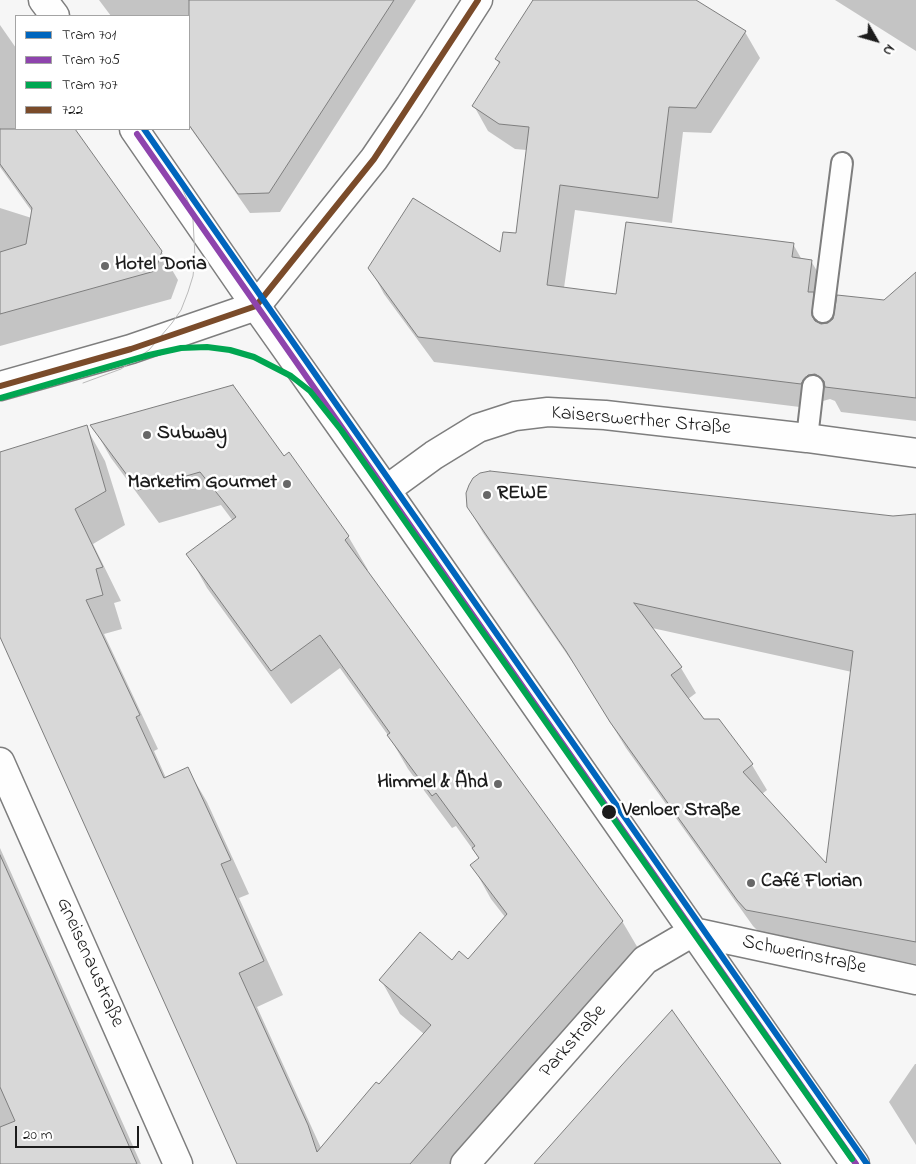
<!DOCTYPE html>
<meta charset="utf-8">
<style>
body{margin:0}
#map{position:relative;width:916px;height:1164px;overflow:hidden;background:#f6f6f6;font-family:"Indie Flower",sans-serif}
canvas{display:block}
.legend{position:absolute;left:15px;top:15px;width:175px;height:115px;box-sizing:border-box;background:#fff;border:1px solid #a4a4a4;margin:0;padding:6px 9px;list-style:none;font-size:15px;color:#1c1c1c}
.legend li{display:flex;align-items:center;gap:10px;height:25px}
.legend b{width:25px;border:1px solid #a4a4a4}
.north{position:absolute;left:851px;top:15px;width:50px;height:50px;-webkit-text-stroke:4px #fff;paint-order:stroke;rotate:128deg;font-size:14px;font-weight:700;line-height:20px;text-align:center;color:#1c1c1c}
.north::after{content:'';display:block;margin:auto;width:18px;height:22px;background:#1c1c1c;clip-path:polygon(50% 0,100% 100%,50% 72%,0 100%)}
.scale{position:absolute;left:15px;top:1126px;width:124px;height:22px;box-sizing:border-box;border:2px solid #1c1c1c;border-top:0;padding-left:6px;font-size:15px;line-height:18px;white-space:nowrap;color:#1c1c1c;-webkit-text-stroke:4px #fff;paint-order:stroke}
</style>
<div id="map">
<canvas width="916" height="1164"></canvas>
<ul class="legend">
<li><b style="height:6px;background:#0065bd"></b>Tram 701</li>
<li><b style="height:6px;background:#8e44ad"></b>Tram 705</li>
<li><b style="height:6px;background:#00a651"></b>Tram 707</li>
<li><b style="height:6px;background:#7a4b2a"></b>722</li>
</ul>
<div class="north">N</div>
<div class="scale">20 m</div>
</div>
<script>
const ctx = document.querySelector('canvas').getContext('2d');
ctx.lineJoin = 'round';
function fill(path, color) { ctx.fillStyle = color; ctx.fill(path, 'evenodd'); }
const toPath = rows => new Path2D(rows.map(r => 'M' + r).join(''));
function strokePath(path, color, width, dash) { ctx.strokeStyle = color; ctx.lineWidth = width; ctx.lineCap = dash ? 'butt' : 'round'; ctx.setLineDash(dash || []); ctx.stroke(path); }
function drawText(font, color, halo, rows, align = 'center') {
  ctx.font = font + ' "Indie Flower",sans-serif'; ctx.lineWidth = 5; ctx.setLineDash([]); ctx.textBaseline = 'middle'; ctx.strokeStyle = halo; ctx.fillStyle = color; for (const [text, x, y, turn = 0] of rows) {
    ctx.save(); ctx.translate(x, y); ctx.rotate((+turn || 0) * Math.PI / 180); ctx.textAlign = isNaN(turn) ? turn : align; if (halo) ctx.strokeText(text, 0, 0); ctx.fillText(text, 0, 0); ctx.restore();
  }
}
fill(toPath([
 [99,0,416,0,280,212,250,213,189,126,189,16,111,16],
 [542,0,694,0,745,32,760,58,711,133,683,132,672,223,575,210,564,288,617,295,793,244,802,260,811,261,826,286,827,325,885,301,916,274,916,421,841,412,835,401,830,399,823,401,818,404,816,409,434,362,384,294,370,268,501,254,517,235,527,150,515,149,488,131,474,106,500,65,496,59],
 [835,0,916,0,916,51],
 [0,25,16,48,16,129,74,129,161,251,178,280,171,299,0,346,0,208,38,220,0,167],
 [92,425,284,457,348,536,368,570,366,571,622,921,642,955,459,1164,238,1164,0,633,0,453,86,427,105,461,125,525,93,544,121,601,114,603,122,629,104,634,158,749,154,751,166,778,187,768,207,802,249,894,239,898,283,995,257,1007,321,1148,424,1034,400,1014,381,980,452,962,468,960,505,917,491,899,472,865,480,859,479,858,456,826,452,828,408,769,390,738,340,668,291,704,207,588,188,554,233,521,221,505,159,523,111,458],
 [468,507,893,517,916,516,916,964,762,935,753,926,626,748,582,676,483,533],
 [652,628,852,672,827,866,762,794,767,790,752,765,719,721,704,720,688,699,696,693,681,668],
 [0,848,141,1164,0,1163],
 [915,1064,916,1064,916,1145,889,1102]
]), '#0003');
const building = toPath([
 [189,0,394,0,269,193,238,194,189,125,189,0],
 [533,0,696,0,746,31,696,108,669,107,658,198,560,185,547,285,616,294,626,222,794,243,792,257,812,260,808,292,814,292,812,316,815,321,821,324,828,323,833,319,837,295,884,300,916,272,916,398,825,387,824,381,820,377,815,374,808,375,804,379,801,384,418,337,368,268,413,198,500,252,503,232,516,233,529,127,499,124,472,106,500,62,495,59,533,0],
 [0,129,75,129,162,251,155,271,0,314,0,252,26,244,32,208,0,164,0,129],
 [233,385,284,456,289,452,349,536,345,540,623,921,410,1164,237,1164,0,637,0,452,87,425,106,491,75,509,103,567,96,569,103,595,86,600,140,715,136,717,164,778,188,767,231,860,221,864,264,961,239,973,308,1125,317,1152,376,1082,379,1084,431,1025,379,980,420,932,452,960,459,951,468,959,507,914,470,865,479,858,472,848,475,846,436,793,432,796,387,735,390,733,320,635,271,671,186,554,236,517,200,472,138,490,90,425,233,385],
 [490,471,893,516,916,514,916,942,746,910,737,900,610,722,566,651,467,507,466,493,469,485,473,478,480,473,490,471],
 [634,603,853,651,826,863,743,772,753,764,719,719,704,719,671,675,682,667,634,603],
 [0,855,52,971,137,1164,0,1164,0,1127,15,1121,0,1087,0,855],
 [672,1010,781,1164,534,1164,621,1066,672,1010]
]);
fill(building, '#d8d8d8');
strokePath(building, '#7e7e7e', 1);
const lane = toPath([
 [823,312,842,163],
 [807,438,813,386]
]);
const street = toPath([
 [43,0,55,16],
 [134,129,256,306,386,490,855,1164],
 [386,490,434,455,478,428,515,416,548,412,605,415,807,438,916,453],
 [0,762,178,1164],
 [693,932,916,980],
 [465,1164,645,960,693,932]
]);
const secondary = toPath([
 [0,386,131,349,256,306,374,159,410,106,478,0]
]);
strokePath(lane, '#7e7e7e', 24);
strokePath(street, '#7e7e7e', 31);
strokePath(secondary, '#7e7e7e', 31);
strokePath(lane, '#fefefe', 20);
strokePath(street, '#fefefe', 28);
strokePath(secondary, '#fefefe', 28);
strokePath(toPath([
 [83,383,121,369,149,350,172,323,181,310,188,292,193,276,195,257,193,220,189,204,182,188,161,154]
]), '#bababa', 1);
strokePath(toPath([
 [256,306,374,159,478,0],
 [0,386,131,349,256,306]
]), '#7a4b2a', 6);
strokePath(toPath([
 [144,129,867,1164]
]), '#0065bd', 6);
strokePath(toPath([
 [137,134,856,1164]
]), '#8e44ad', 6);
strokePath(toPath([
 [0,398,149,355,181,348,207,347,230,350,254,357,291,376,310,391,341,430,852,1159]
]), '#00a651', 6);
for (const [x, y, r, color] of [
 [105,266,5,"#686868"],
 [147,435,5,"#686868"],
 [287,484,5,"#686868"],
 [487,495,5,"#686868"],
 [498,784,5,"#686868"],
 [609,812,8,"#1c1c1c"],
 [751,883,5,"#686868"]
]) { const dot = new Path2D(); dot.arc(x, y, r, 0, 2 * Math.PI); ctx.fillStyle = color; ctx.fill(dot); strokePath(dot, '#fff', 2); }
drawText('bold 20px', '#1c1c1c', '#fff', [
 ["Hotel Doria",115,266],
 ["Subway",157,435],
 ["Marketim Gourmet",277,484,"right"],
 ["REWE",497,495],
 ["Himmel & Ähd",488,784,"right"],
 ["Café Florian",761,883]
], 'left');
drawText('20px', '#1c1c1c', '#fff', [
 ["Kaiserswerther Straße",641,422,5],
 ["Schwerinstraße",804,956,12],
 ["Gneisenaustraße",89,963,66],
 ["Parkstraße",574,1042,-49]
]);
drawText('bold 20px', '#1c1c1c', '#fff', [
 ["Venloer Straße",622,812]
], 'left');
</script>
